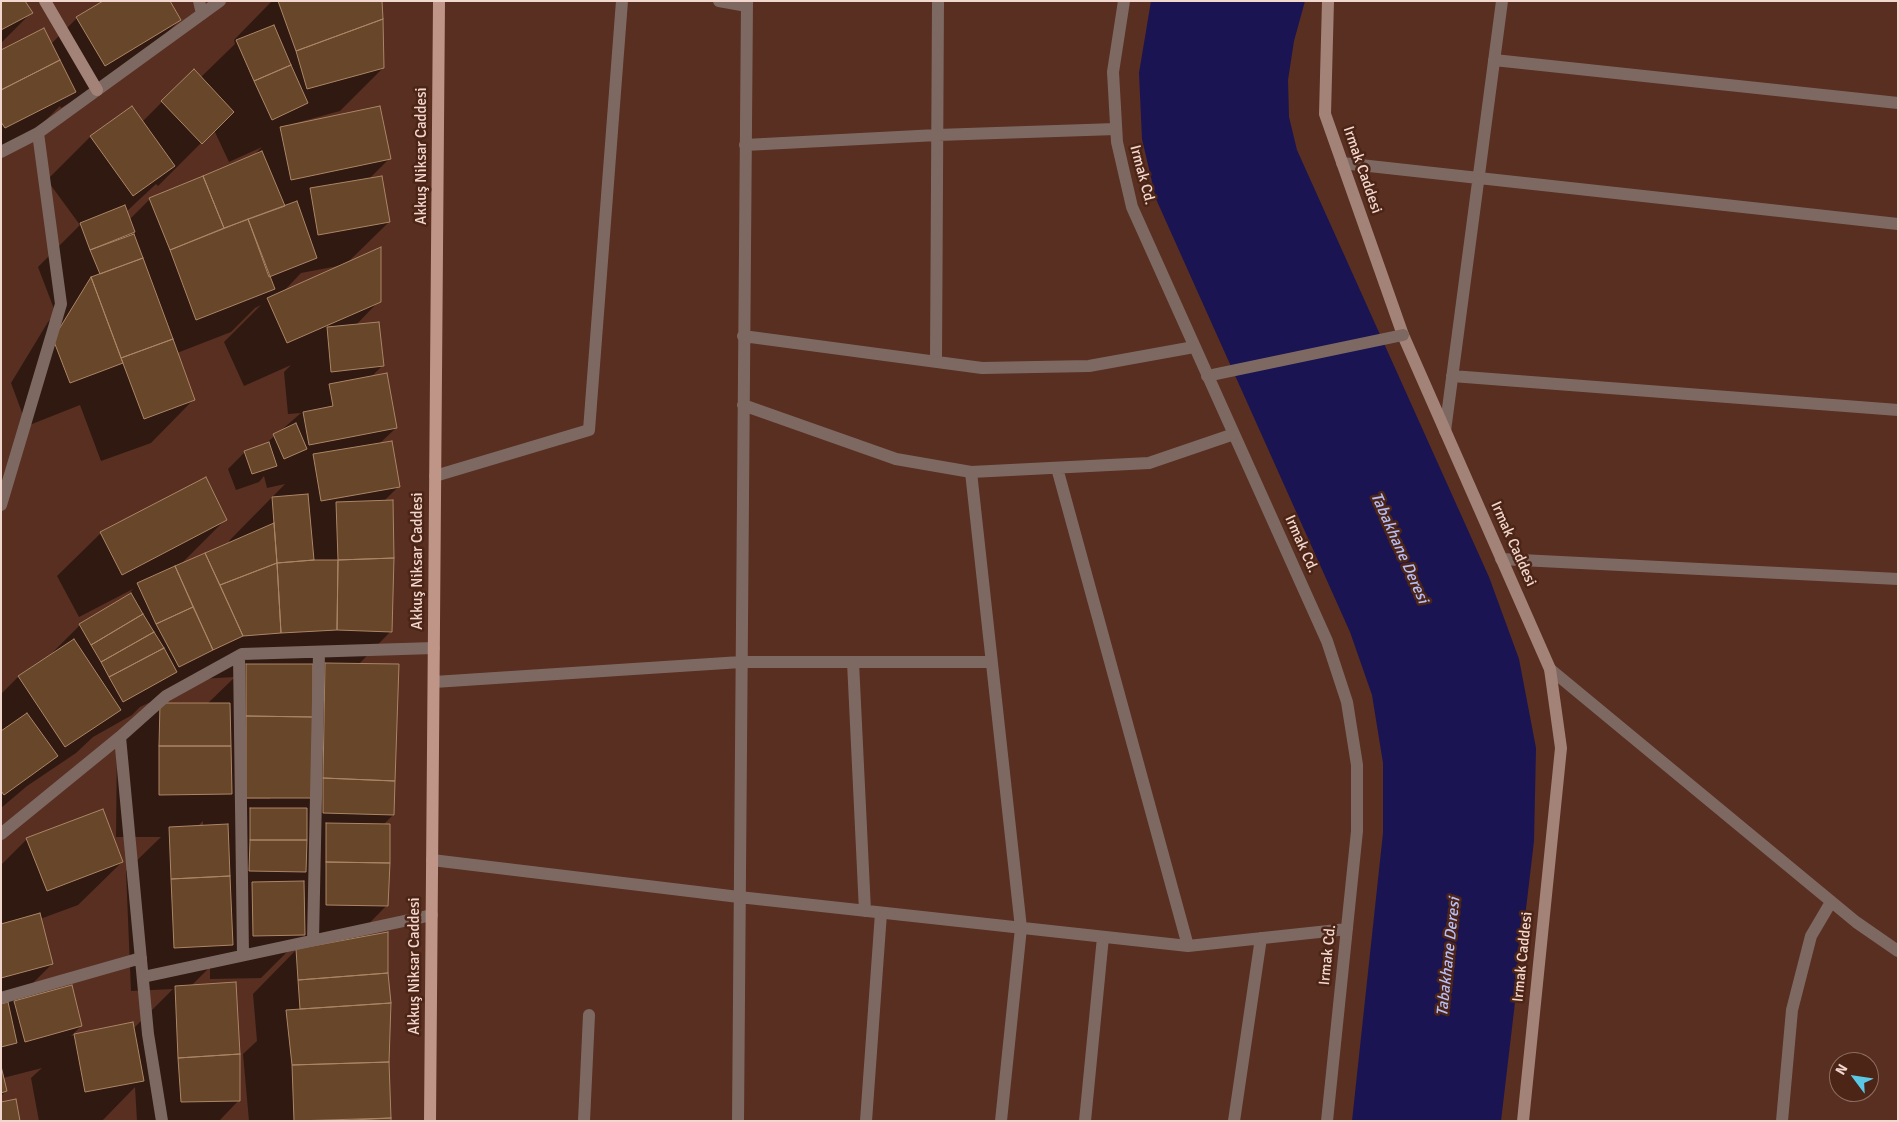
<!DOCTYPE html>
<meta charset="utf-8">
<style>
body{margin:0}
#map{position:relative;width:1899px;height:1122px;overflow:hidden;background:#582f21;font-family:Signika,sans-serif}
canvas{display:block}
.frame{position:absolute;inset:0;border:2px solid #f2d7ce;pointer-events:none}
.north{position:absolute;left:1829px;top:1052px;width:50px;height:50px;box-sizing:border-box;background:#4c2517;border:1px solid #8e6c60;border-radius:50%;rotate:301deg;font-size:14px;font-weight:700;line-height:20px;text-align:center;color:#f2d7ce}
.north::after{content:'';display:block;margin:auto;width:18px;height:22px;background:#5bc8e6;clip-path:polygon(50% 0,100% 100%,50% 72%,0 100%)}
</style>
<div id="map">
<canvas width="1899" height="1122"></canvas>
<div class="frame"></div>
<div class="north">N</div>
</div>
<script>
const ctx = document.querySelector('canvas').getContext('2d');
ctx.lineJoin = 'round';
function fill(path, color) { ctx.fillStyle = color; ctx.fill(path, 'evenodd'); }
const toPath = rows => new Path2D(rows.map(r => 'M' + r).join(''));
function strokePath(path, color, width, dash) { ctx.strokeStyle = color; ctx.lineWidth = width; ctx.lineCap = dash ? 'butt' : 'round'; ctx.setLineDash(dash || []); ctx.stroke(path); }
function drawText(font, color, halo, rows, align = 'center') {
  ctx.font = font + ' Signika,sans-serif'; ctx.lineWidth = 5; ctx.setLineDash([]); ctx.textBaseline = 'middle'; ctx.strokeStyle = halo; ctx.fillStyle = color; for (const [text, x, y, turn = 0] of rows) {
    ctx.save(); ctx.translate(x, y); ctx.rotate((+turn || 0) * Math.PI / 180); ctx.textAlign = isNaN(turn) ? turn : align; if (halo) ctx.strokeText(text, 0, 0); ctx.fillText(text, 0, 0); ctx.restore();
  }
}
fill(toPath([
 [1151,1,1305,1,1294,41,1288,80,1289,117,1297,150,1489,577,1519,659,1536,748,1534,841,1501,1121,1352,1121,1383,833,1383,763,1372,695,1350,632,1156,199,1142,139,1139,73]
]), '#1a1453');
fill(toPath([
 [1,1,31,13,1,43],
 [272,1,381,1,383,68,340,111,292,124,292,126,390,158,369,179,389,222,347,263,379,301,355,326,382,366,371,377,396,428,379,444,398,487,384,501,391,631,358,665,393,815,383,825,387,905,353,940,386,933,389,1121,249,1121,243,1054,257,1041,253,994,298,948,291,948,261,978,210,979,210,967,191,986,239,1100,219,1121,137,1121,135,1087,102,1121,39,1121,31,1078,42,1068,3,1078,6,1091,1,1096,1,865,27,839,122,862,78,905,40,919,52,964,13,1003,71,987,81,1026,71,1036,132,1024,133,1029,173,989,131,991,126,871,161,837,116,837,117,747,160,704,207,704,235,677,199,679,140,707,132,715,93,737,76,753,27,786,1,808,1,694,18,677,46,659,80,625,123,600,133,589,79,617,57,576,101,533,205,479,226,519,180,565,230,544,229,541,285,484,267,488,264,476,259,482,236,490,228,469,245,452,263,446,301,413,288,414,284,372,291,365,244,386,224,342,261,305,255,308,231,332,177,353,194,399,151,443,101,461,80,405,27,426,11,383,48,322,56,314,38,267,80,225,47,180,91,136,142,122,162,102,200,78,235,44,234,40],
 [214,130,229,162,262,147,253,156,150,199,129,220,126,212,156,184,158,186],
 [338,266,282,293,301,273],
 [240,796,270,796,270,799,240,799],
 [203,821,203,826,197,827],
 [77,18,180,20,136,63,61,108,60,106,31,135,1,150,1,51,51,44]
]), '#0007');
const building = toPath([
 [1,1,25,1,33,13,1,30,1,1],
 [103,1,170,1,181,20,105,66,76,17,103,1],
 [278,1,382,1,383,19,296,51,278,1],
 [383,19,384,68,307,89,296,51,383,19],
 [274,25,291,65,254,81,236,40,274,25],
 [44,28,60,60,1,90,1,50,44,28],
 [60,60,76,92,5,128,1,122,1,90,60,60],
 [291,65,308,103,272,120,254,81,291,65],
 [194,69,234,112,202,144,161,101,194,69],
 [132,106,175,166,133,196,90,136,132,106],
 [380,106,391,159,291,180,280,127,380,106],
 [262,151,285,206,224,228,203,176,262,151],
 [203,176,224,228,170,250,149,198,203,176],
 [382,176,390,222,318,235,310,188,382,176],
 [297,201,317,258,269,277,248,219,297,201],
 [125,205,135,232,90,250,80,223,125,205],
 [248,219,275,289,196,320,170,250,248,219],
 [134,234,143,258,100,274,90,250,134,234],
 [381,247,381,302,287,343,267,298,381,247],
 [143,258,173,339,121,358,91,277,143,258],
 [91,277,123,363,70,383,53,339,91,277],
 [379,322,384,366,331,372,327,327,379,322],
 [173,339,195,400,144,419,121,358,173,339],
 [387,373,397,428,309,445,303,412,333,406,329,384,387,373],
 [296,423,307,449,284,459,273,434,296,423],
 [392,441,400,487,321,501,313,454,392,441],
 [269,442,277,466,252,474,244,451,269,442],
 [206,477,227,520,122,575,100,532,206,477],
 [308,494,314,560,277,563,272,497,308,494],
 [393,500,394,558,338,560,336,502,393,500],
 [274,523,277,563,220,585,205,553,274,523],
 [205,553,243,636,213,650,175,566,205,553],
 [394,558,392,632,337,630,338,560,394,558],
 [314,560,338,560,337,630,281,633,277,563,314,560],
 [277,563,281,633,243,636,220,585,277,563],
 [175,566,193,607,156,624,137,583,175,566],
 [131,593,143,614,91,645,79,624,131,593],
 [193,607,213,650,179,667,156,624,193,607],
 [143,614,154,632,101,662,91,645,143,614],
 [154,632,164,648,109,677,101,662,154,632],
 [74,639,121,710,65,747,18,676,74,639],
 [164,648,177,672,123,702,109,677,164,648],
 [325,663,399,664,395,781,323,778,325,663],
 [246,664,313,664,313,717,246,716,246,664],
 [160,703,230,703,231,746,159,746,160,703],
 [27,713,58,756,4,795,1,791,1,731,27,713],
 [246,716,313,717,312,798,246,798,246,716],
 [159,746,231,746,232,794,159,795,159,746],
 [323,778,395,781,394,815,323,813,323,778],
 [250,808,307,808,307,840,250,840,250,808],
 [103,809,123,862,47,891,26,838,103,809],
 [326,823,390,824,390,863,326,862,326,823],
 [228,824,230,876,171,879,169,827,228,824],
 [250,840,307,840,306,872,249,871,250,840],
 [326,862,390,863,388,906,326,905,326,862],
 [230,876,233,945,174,948,171,879,230,876],
 [304,881,305,935,253,936,252,882,304,881],
 [40,913,53,964,1,978,1,924,40,913],
 [388,932,388,973,298,980,296,949,388,932],
 [388,973,391,1003,300,1009,298,980,388,973],
 [236,982,240,1054,178,1058,175,986,236,982],
 [72,985,82,1026,25,1042,14,1001,72,985],
 [8,1002,17,1043,1,1047,1,1004,8,1002],
 [391,1003,389,1062,292,1065,286,1010,391,1003],
 [133,1022,144,1081,85,1092,74,1034,133,1022],
 [240,1054,240,1101,181,1102,178,1058,240,1054],
 [389,1062,391,1118,294,1121,292,1065,389,1062],
 [1,1066,7,1091,1,1093,1,1066],
 [16,1099,20,1121,1,1121,1,1102,16,1099],
 [391,1118,391,1121,334,1121,391,1118]
]);
fill(building, '#684629');
strokePath(building, '#ab8566', 1);
strokePath(toPath([
 [199,1,202,14],
 [719,1,747,6],
 [1124,1,1113,72,1117,142,1132,207,1327,641,1347,702,1357,765,1357,831,1327,1121],
 [1494,60,1898,103],
 [745,145,937,135,1116,129],
 [1,152,38,133,220,1],
 [1342,163,1898,224],
 [743,336,982,368,1089,366,1194,347],
 [936,361,938,1],
 [1452,376,1898,410],
 [743,405,896,459,971,472,1149,463,1234,434],
 [1445,431,1502,1],
 [1057,468,1188,946],
 [971,472,1021,928,1001,1121],
 [435,476,589,430,622,1],
 [1,505,61,304,38,133],
 [1501,559,1898,579],
 [239,656,243,955],
 [853,662,865,911],
 [1550,669,1856,922,1898,951],
 [434,682,741,662,991,662],
 [120,737,148,1034,162,1121],
 [1,834,120,737,166,696,242,654,434,648],
 [432,860,739,897,1188,946,1347,929],
 [313,940,319,652],
 [143,977,432,915],
 [1,998,141,958],
 [584,1121,589,1015],
 [738,1121,747,1],
 [866,1121,881,913],
 [1085,1121,1103,937],
 [1234,1121,1261,938],
 [1782,1121,1792,1010,1811,936,1831,902]
]), '#7e6962', 12);
strokePath(toPath([
 [45,1,97,90],
 [1328,1,1325,114,1403,335,1550,669,1561,748,1523,1121]
]), '#a38277', 12);
strokePath(toPath([
 [430,1121,439,1]
]), '#bf9587', 12);
strokePath(toPath([
 [1207,376,1403,335]
]), '#7e6962', 12);
drawText('15px', '#f2d7ce', '#4c2517', [
 ["Akkuş Niksar Caddesi",422,156,-90],
 ["Irmak Caddesi",1362,170,71],
 ["Irmak Cd.",1142,175,75],
 ["Irmak Cd.",1301,544,66],
 ["Irmak Caddesi",1513,544,66],
 ["Akkuş Niksar Caddesi",418,561,-90],
 ["Irmak Cd.",1328,955,-84],
 ["Irmak Caddesi",1523,957,-84],
 ["Akkuş Niksar Caddesi",415,966,-90]
]);
drawText('italic 16px', '#b6bdf8', '#4c2517', [
 ["Tabakhane Deresi",1399,548,66],
 ["Tabakhane Deresi",1449,957,-84]
]);
</script>
